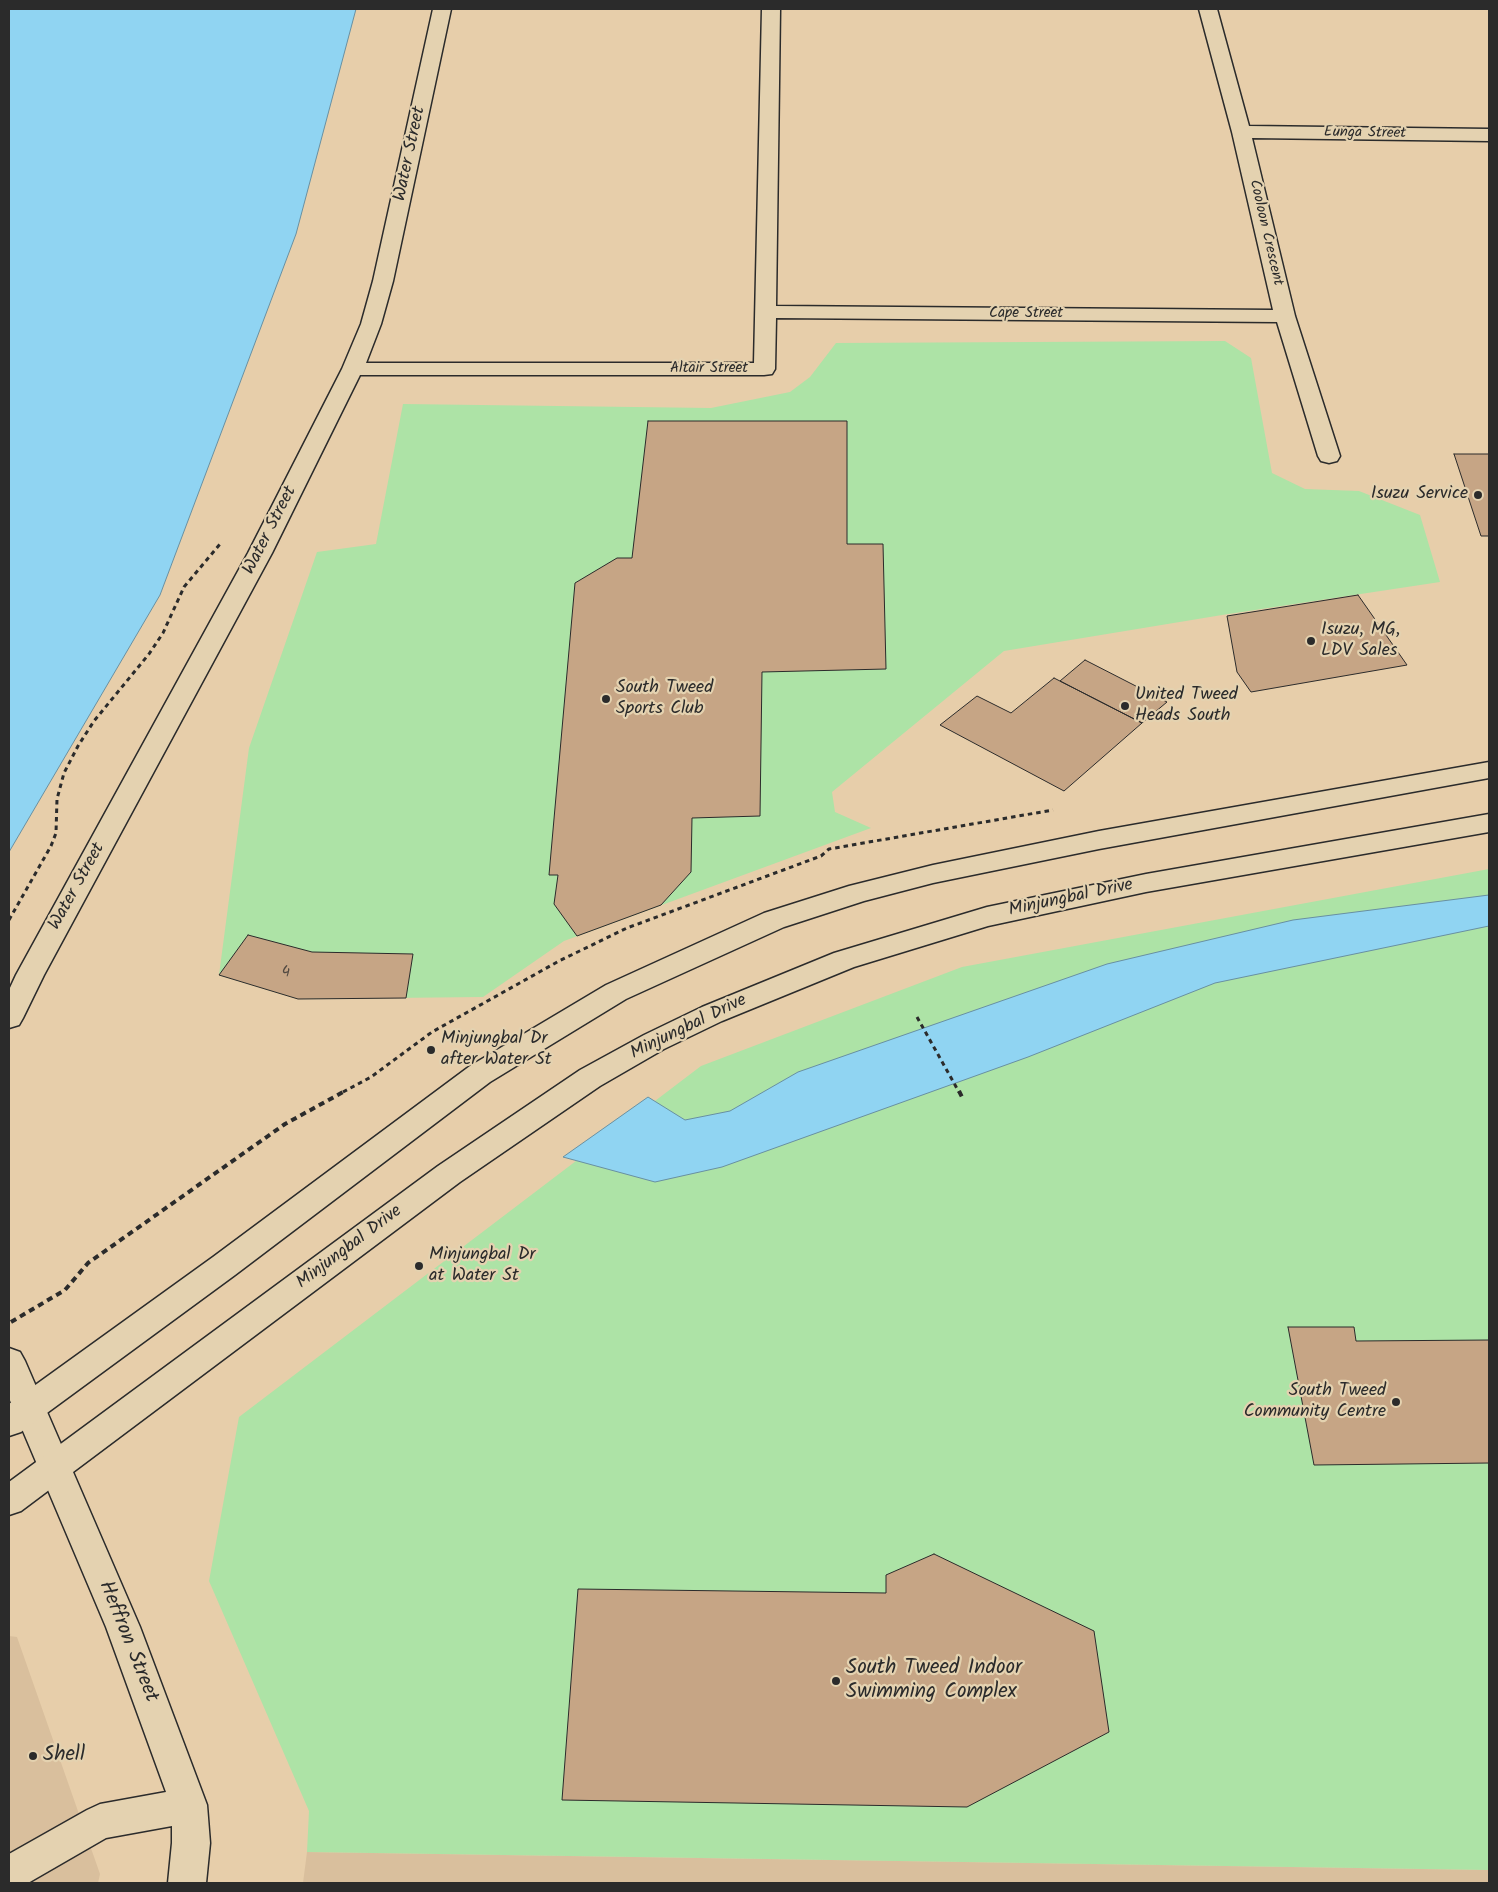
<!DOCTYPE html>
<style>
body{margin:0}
#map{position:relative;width:1498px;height:1892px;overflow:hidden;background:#e7ceaa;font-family:Kalam,sans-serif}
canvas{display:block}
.frame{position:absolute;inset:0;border:10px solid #2b2b2b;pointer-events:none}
</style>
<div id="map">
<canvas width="1498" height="1892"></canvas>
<div class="frame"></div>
</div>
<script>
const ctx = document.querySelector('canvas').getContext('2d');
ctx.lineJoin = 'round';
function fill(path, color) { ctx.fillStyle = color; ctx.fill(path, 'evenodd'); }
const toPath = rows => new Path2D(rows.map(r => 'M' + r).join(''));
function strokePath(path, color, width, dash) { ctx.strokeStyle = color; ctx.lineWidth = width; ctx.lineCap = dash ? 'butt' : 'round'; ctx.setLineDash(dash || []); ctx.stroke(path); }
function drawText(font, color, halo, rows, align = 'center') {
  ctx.font = font + ' Kalam,sans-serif'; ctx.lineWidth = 4.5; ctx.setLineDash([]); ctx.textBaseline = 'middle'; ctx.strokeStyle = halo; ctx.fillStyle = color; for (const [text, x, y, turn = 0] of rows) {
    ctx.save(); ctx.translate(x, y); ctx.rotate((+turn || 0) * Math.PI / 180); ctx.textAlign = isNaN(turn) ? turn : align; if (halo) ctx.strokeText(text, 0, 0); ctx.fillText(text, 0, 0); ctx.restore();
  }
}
fill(toPath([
 [9,1636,17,1637,100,1874,98,1883,9,1883],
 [307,1852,1489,1870,1489,1883,303,1883]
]), '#d9bf9d');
fill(toPath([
 [1225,341,1251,358,1272,473,1305,489,1359,491,1420,515,1440,582,1222,615,1004,651,832,792,835,812,871,828,564,941,483,997,298,999,219,975,249,748,317,552,376,544,403,404,711,408,790,392,810,377,836,343],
 [1489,869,1489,1870,307,1852,309,1811,209,1581,239,1417,701,1066,962,967]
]), '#ade3a6');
const water = toPath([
 [9,9,356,9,296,234,160,595,9,852,9,9],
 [1489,895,1489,926,1215,983,1028,1057,722,1167,655,1182,563,1157,648,1097,685,1120,730,1111,798,1072,1107,964,1293,920,1489,895]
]);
fill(water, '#90d4f2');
strokePath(water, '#6890a2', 1);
const building = toPath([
 [648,421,847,421,847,544,883,544,886,669,762,672,760,816,692,818,691,872,661,905,577,936,554,904,558,875,549,875,575,583,617,558,632,558,648,421],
 [1454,454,1489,454,1489,536,1481,536,1454,454],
 [1358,595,1407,665,1251,692,1237,672,1227,616,1358,595],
 [1085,660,1167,702,1142,723,1060,681,1085,660],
 [1054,678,1142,723,1064,791,940,725,977,696,1011,713,1054,678],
 [248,935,312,952,413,954,406,998,298,999,219,975,248,935],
 [1288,1327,1354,1327,1356,1341,1489,1340,1489,1463,1314,1465,1288,1327],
 [934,1554,1094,1631,1109,1732,967,1807,562,1800,578,1589,886,1593,886,1575,934,1554]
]);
fill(building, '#c6a585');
strokePath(building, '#2b2b2b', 1);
const minor = toPath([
 [433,9,451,9,393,281,381,324,366,363,754,363,762,9,780,9,776,306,1273,310,1232,132,1199,9,1217,9,1249,126,1489,129,1489,141,1252,138,1295,316,1340,456,1337,461,1329,463,1321,461,1318,456,1277,322,776,318,775,369,772,374,764,375,360,375,272,553,44,975,23,1018,19,1025,9,1028,9,990,16,975,248,553,342,369,361,324,373,281,433,9],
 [9,1348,20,1352,25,1361,140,1627,207,1805,210,1843,206,1883,168,1883,172,1843,172,1826,106,1838,28,1883,9,1883,9,1854,87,1810,100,1804,166,1792,106,1627,9,1398,9,1348]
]);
const major = toPath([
 [1489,762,1489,778,1099,849,933,883,864,901,784,927,626,999,490,1082,235,1275,21,1432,9,1436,9,1404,213,1257,470,1066,606,985,764,913,849,886,933,865,1099,831,1489,762],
 [1489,814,1489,832,1146,892,988,926,854,967,722,1021,664,1049,600,1086,460,1182,21,1511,9,1515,9,1482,438,1166,580,1070,644,1035,702,1007,834,953,987,907,1146,874,1489,814]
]);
strokePath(minor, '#2b2b2b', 3);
strokePath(major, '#2b2b2b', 3);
strokePath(toPath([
 [9,920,51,846,56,833,57,799,64,773,78,746,94,721,149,654,163,633,184,587,220,544],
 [917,1017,959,1092],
 [343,1092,371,1077,432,1032,559,961,627,928,821,856,829,849,1053,810]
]), '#2b2b2b', 3, [4.5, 4]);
strokePath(toPath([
 [959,1091,963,1099],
 [11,1322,65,1290,88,1263,285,1124,345,1091]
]), '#2b2b2b', 4, [6, 4.5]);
fill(minor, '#e4d2b0');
fill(major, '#e4d2b0');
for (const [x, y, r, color] of [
 [1478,495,5,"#2b2b2b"],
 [1311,641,5,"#2b2b2b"],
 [606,699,5,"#2b2b2b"],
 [1125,706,5,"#2b2b2b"],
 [431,1050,5,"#2b2b2b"],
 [419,1266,5,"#2b2b2b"],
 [1396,1402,5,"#2b2b2b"],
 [836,1681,5,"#2b2b2b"],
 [33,1756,5,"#2b2b2b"]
]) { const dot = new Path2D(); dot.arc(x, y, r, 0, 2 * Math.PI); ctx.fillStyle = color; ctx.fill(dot); strokePath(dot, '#e4d2b0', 2); }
drawText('15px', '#2b2b2b', '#e4d2b0', [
 ["Eunga Street",1365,134,1],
 ["Cooloon Crescent",1265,233,77],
 ["Cape Street",1026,314],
 ["Altair Street",709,369]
]);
drawText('15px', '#524a42', null, [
 ["4",286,973]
]);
drawText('18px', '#2b2b2b', '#e4d2b0', [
 ["Water Street",411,154,-78],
 ["Water Street",271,531,-63],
 ["Water Street",78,887,-61],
 ["Minjungbal Drive",1071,899,-12],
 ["Minjungbal Drive",689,1028,-26],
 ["Minjungbal Drive",350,1248,-37]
]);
drawText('18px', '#2b2b2b', '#e4d2b0', [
 ["Isuzu Service",1468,495,"right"],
 ["Isuzu, MG,",1321,631],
 ["LDV Sales",1321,652],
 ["South Tweed",616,689],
 ["Sports Club",616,710],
 ["United Tweed",1135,696],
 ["Heads South",1135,717],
 ["Minjungbal Dr",441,1040],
 ["after Water St",441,1061],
 ["Minjungbal Dr",429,1256],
 ["at Water St",429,1277],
 ["South Tweed",1386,1392,"right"],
 ["Community Centre",1386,1413,"right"]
], 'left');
drawText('21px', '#2b2b2b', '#e4d2b0', [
 ["Heffron Street",127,1642,68]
]);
drawText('21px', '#2b2b2b', '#e4d2b0', [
 ["South Tweed Indoor",846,1669],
 ["Swimming Complex",846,1693],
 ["Shell",43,1756]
], 'left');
</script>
